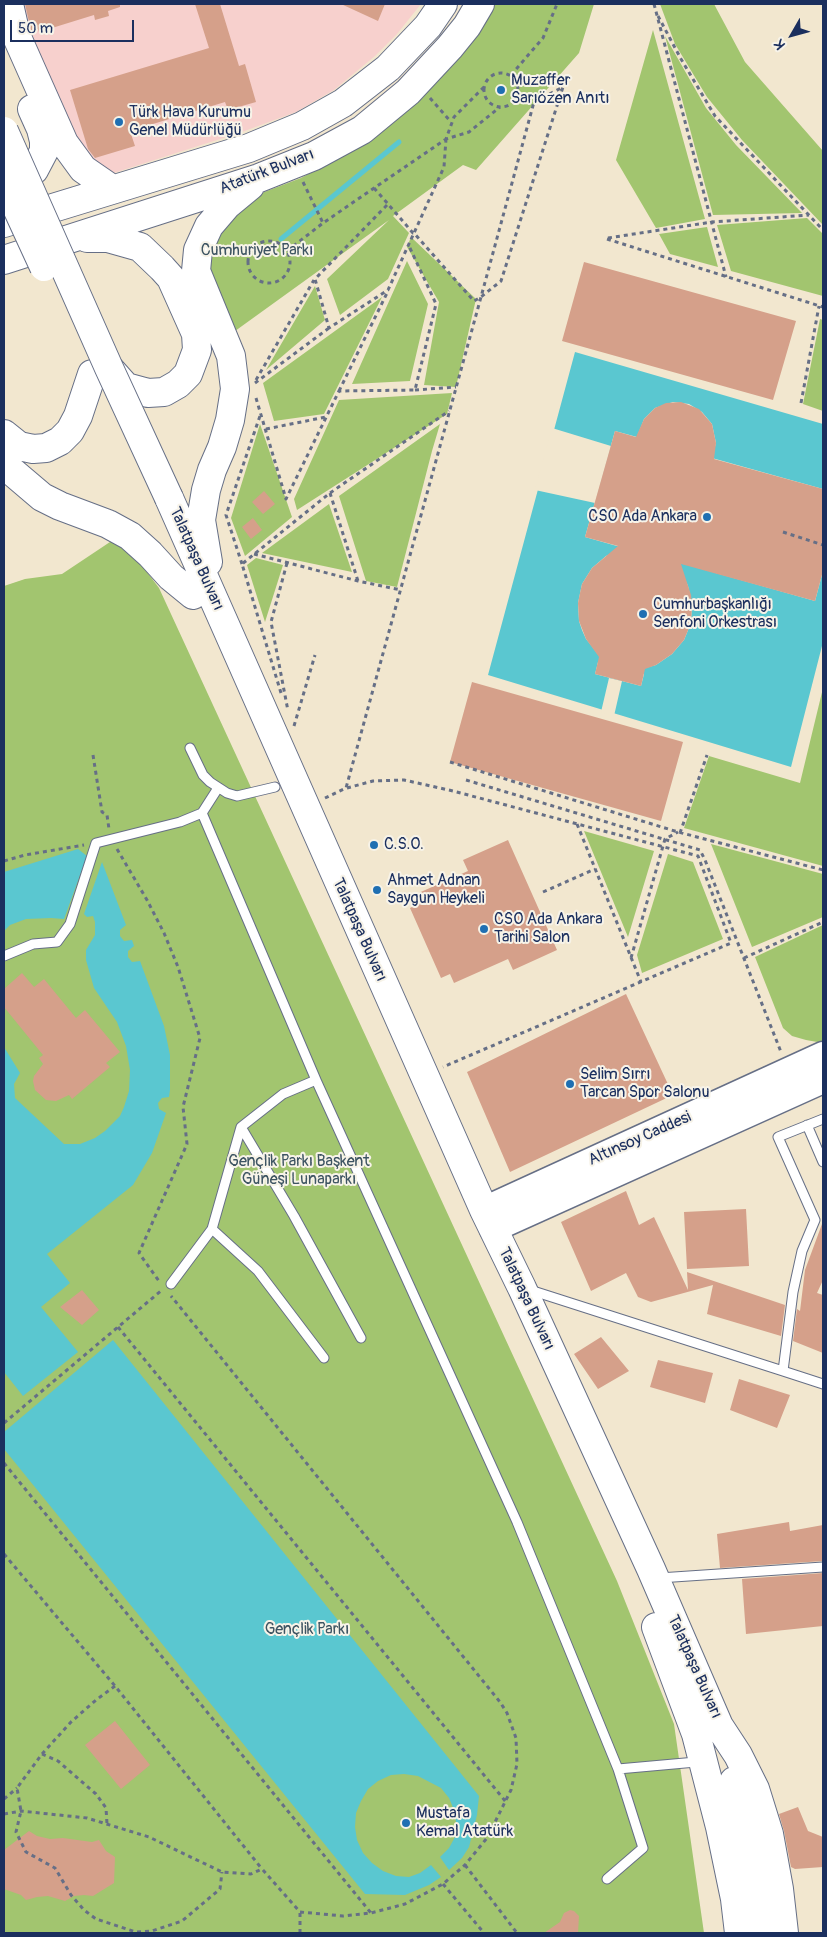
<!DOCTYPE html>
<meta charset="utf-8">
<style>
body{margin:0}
#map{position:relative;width:827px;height:1937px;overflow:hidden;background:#f2e7cf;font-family:Pangolin,sans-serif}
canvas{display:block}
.frame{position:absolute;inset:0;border:5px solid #1b2f5e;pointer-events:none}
.north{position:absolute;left:767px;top:10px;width:50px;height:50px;-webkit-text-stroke:4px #f7f3e8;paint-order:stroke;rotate:232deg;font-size:14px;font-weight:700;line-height:20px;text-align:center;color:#1b2f5e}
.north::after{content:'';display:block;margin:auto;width:18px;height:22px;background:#1b2f5e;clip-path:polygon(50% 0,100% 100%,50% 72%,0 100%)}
.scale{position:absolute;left:10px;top:20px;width:124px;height:22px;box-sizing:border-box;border:2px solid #1b2f5e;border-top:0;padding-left:6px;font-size:15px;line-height:18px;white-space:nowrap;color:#1b2f5e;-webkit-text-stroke:4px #f7f3e8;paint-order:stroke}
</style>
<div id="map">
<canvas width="827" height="1937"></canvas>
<div class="frame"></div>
<div class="north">K</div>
<div class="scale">50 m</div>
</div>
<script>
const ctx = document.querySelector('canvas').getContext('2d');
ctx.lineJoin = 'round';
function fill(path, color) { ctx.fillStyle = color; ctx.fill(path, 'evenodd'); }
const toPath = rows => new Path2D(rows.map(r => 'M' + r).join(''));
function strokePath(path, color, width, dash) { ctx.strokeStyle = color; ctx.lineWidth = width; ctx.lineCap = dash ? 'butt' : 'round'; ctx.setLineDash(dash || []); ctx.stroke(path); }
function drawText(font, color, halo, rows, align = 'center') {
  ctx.font = font + ' Pangolin,sans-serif'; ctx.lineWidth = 4; ctx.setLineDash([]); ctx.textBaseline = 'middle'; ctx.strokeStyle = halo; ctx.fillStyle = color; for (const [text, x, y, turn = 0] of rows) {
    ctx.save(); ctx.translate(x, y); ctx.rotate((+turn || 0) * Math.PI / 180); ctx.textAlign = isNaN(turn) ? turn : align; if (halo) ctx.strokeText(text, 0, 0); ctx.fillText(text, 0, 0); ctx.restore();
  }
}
fill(toPath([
 [9,4,421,4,397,34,375,56,334,90,296,112,242,132,95,179]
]), '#f7d0cd');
fill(toPath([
 [495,4,594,4,579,53,476,170,463,165,393,216,409,233,388,279,340,315,327,279,389,220,224,339,198,250,225,207,301,178,369,141,477,34],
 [660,4,714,4,745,62,823,151,823,225,742,140,707,97,675,44],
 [653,30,705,219,656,228,616,160],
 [665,36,706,108,736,145,802,213,713,215],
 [807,218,823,234,823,296,731,271,717,225],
 [707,227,718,267,670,254,659,234],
 [411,237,476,299,456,387,424,385,439,302,407,247],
 [407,261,428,304,410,381,352,384],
 [315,286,325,320,266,370],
 [382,297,324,414,274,421,263,383],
 [820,319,823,320,823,411,803,404],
 [452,393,447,414,297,510,294,499,339,400],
 [260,424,292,517,245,556,231,518],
 [440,424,432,451,397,587,366,581,339,496],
 [329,504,352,572,262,553],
 [113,540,138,560,159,588,617,1581,674,1724,704,1933,4,1933,4,586,25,579,62,574],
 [256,558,283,565,265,622,247,565],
 [823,688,823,866,684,828,709,756,800,783],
 [584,831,654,851,628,937],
 [711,844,823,874,823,917,752,947],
 [668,854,693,862,723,939,642,973,637,955],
 [823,925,823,1043,806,1040,792,1036,783,1028,755,957]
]), '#a2c56f');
fill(toPath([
 [575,352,823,424,823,489,712,458,716,443,712,424,702,412,689,404,673,402,655,408,644,419,637,437,615,431,585,537,624,548,606,556,592,568,582,584,578,603,579,621,582,630,586,639,603,660,598,662,595,674,641,686,644,674,638,670,656,665,672,654,684,640,691,623,692,604,688,586,684,577,670,560,815,601,823,571,823,642,791,767,488,675],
 [78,849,87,856,64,919,51,918,26,919,10,925,4,931,4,872],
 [102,862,126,925,120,930,120,936,124,941,132,940,134,946,128,951,128,957,132,962,140,961,164,1026,170,1055,170,1090,169,1097,162,1098,158,1103,159,1109,166,1113,152,1153,133,1185,47,1254,70,1283,41,1307,78,1352,23,1396,4,1372,4,1047,20,1073,14,1084,15,1098,64,1144,80,1144,95,1138,105,1131,120,1116,124,1107,129,1091,130,1070,126,1046,117,1022,94,988,86,960,86,950,95,935,95,922,93,916,87,917,84,914],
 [113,1340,479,1796,477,1815,469,1847,462,1858,449,1870,440,1857,449,1848,455,1837,456,1822,454,1810,449,1798,441,1788,418,1776,404,1774,391,1775,378,1781,368,1789,361,1801,356,1813,355,1827,357,1840,363,1853,372,1863,383,1871,396,1876,409,1877,420,1873,431,1865,441,1877,429,1885,405,1895,365,1894,4,1449,4,1432]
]), '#5ac7d0');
fill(toPath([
 [552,428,611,446,595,503,535,490],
 [609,678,622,681,614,716,601,712]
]), '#f2e7cf');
strokePath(toPath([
 [281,239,399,142]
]), '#5ac7d0', 5);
fill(toPath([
 [25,4,120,4,120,7,108,11,109,16,95,20,94,15,39,32,38,29,31,31],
 [195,4,220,4,239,66,245,64,256,102,228,110,225,102,130,131,135,146,95,158,88,149,70,90,209,48],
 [341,4,385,4,378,21],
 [584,262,796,321,773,400,562,341],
 [681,402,699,409,712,424,716,443,714,459,823,489,823,571,815,601,681,564,691,595,692,604,691,623,684,640,672,654,656,665,645,669,641,686,595,674,599,657,586,639,579,621,578,603,580,593,582,584,592,568,618,546,585,537,615,431,636,437,644,419,655,408,666,403],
 [264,491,275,504,263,514,252,502],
 [253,518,262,530,251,539,242,527],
 [472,682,683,742,661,821,450,762],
 [508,840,557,950,513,970,508,959,454,983,450,974,441,978,410,908,418,904,414,895,468,871,463,860],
 [22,973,34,987,44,979,76,1018,85,1010,120,1052,106,1063,110,1067,72,1099,69,1095,56,1101,46,1100,35,1090,33,1081,34,1076,43,1064,39,1058,43,1055,4,1007,4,989],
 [626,994,673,1095,510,1172,467,1072],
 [626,1191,639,1225,654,1217,688,1290,687,1272,785,1305,781,1336,707,1314,713,1285,651,1302,638,1297,626,1273,591,1291,561,1222],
 [746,1209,749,1266,687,1269,684,1212],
 [822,1224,823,1224,823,1280,817,1293,823,1295,823,1353,793,1341,797,1309,800,1311,805,1270],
 [82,1290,99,1310,82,1325,60,1307],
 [601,1337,629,1371,598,1389,574,1354],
 [658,1360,713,1373,705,1403,650,1387],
 [739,1379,790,1395,777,1428,730,1410],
 [789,1522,790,1531,823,1525,823,1561,720,1568,717,1534],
 [823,1573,823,1626,746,1634,742,1579],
 [115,1721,150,1765,121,1789,85,1745],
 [798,1807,808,1831,823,1837,823,1867,795,1869,791,1867,784,1831,779,1814],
 [29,1831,37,1836,50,1839,63,1838,92,1842,99,1840,106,1851,115,1857,114,1883,93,1896,84,1895,74,1896,65,1901,48,1896,37,1897,26,1900,21,1895,4,1889,4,1850],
 [570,1910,574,1911,579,1916,578,1933,544,1933,560,1922,564,1913]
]), '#d5a08a');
const lane = toPath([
 [190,748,203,775,210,782,227,793,237,796,275,787],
 [202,813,316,1080,517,1522,618,1769,696,1762],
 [4,956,33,944,57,942,70,924,96,843,180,822,202,813,218,788],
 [807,1125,823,1162],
 [241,1127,294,1216,361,1338],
 [212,1229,258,1271,324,1358],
 [171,1284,212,1229,241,1127,283,1094,316,1080],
 [530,1290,783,1371,793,1292,802,1251,815,1220,778,1137,823,1119],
 [783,1371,823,1384],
 [659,1578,823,1567],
 [607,1879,643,1848,618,1769]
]);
const secondary = toPath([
 [484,1210,823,1055],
 [493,1229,823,1080]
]);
const primary = toPath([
 [9,4,16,35,64,143,83,169,112,189],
 [7,190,34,170,44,151,44,141,41,129,32,109],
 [4,223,249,148,302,126,343,103,388,68,428,26,443,4],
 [87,238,108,238,140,247,162,268,171,278,196,334,197,350,188,374,178,384,164,392,148,393,126,387,109,368],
 [4,260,259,178,314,156,362,130,408,92,450,47,467,26,480,4],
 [4,434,19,446,33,449,46,448,60,441,70,431,78,416,92,374],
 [4,460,9,469,42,497,60,506,108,524,130,536,150,554,171,577,193,595],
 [169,498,484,1210,522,1288,651,1569,719,1726,738,1755,755,1789,769,1834,779,1889,784,1933],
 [208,562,201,520,206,490,212,470,222,447,230,420,235,389,231,356,196,271,198,250,209,226,227,205,250,186],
 [656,1627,696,1734,720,1827,735,1899,739,1933],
 [734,1781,744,1820,757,1894,761,1933]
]);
strokePath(lane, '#666f86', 11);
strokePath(secondary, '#666f86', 29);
strokePath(primary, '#666f86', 30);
strokePath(toPath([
 [654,4,726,277],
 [658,16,681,59,715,116,823,230],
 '484 90a17 17 0 1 1 34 0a17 17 0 1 1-34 0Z',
 [511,75,543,38,557,4],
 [484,87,454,117,446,139,469,132,500,107],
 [430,98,451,122],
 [303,182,323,223],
 [374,188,388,204],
 [608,238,712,222,809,215],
 [607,239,823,307],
 '248 262a21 21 0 1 1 42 0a21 21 0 1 1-42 0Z',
 [287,251,323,223,446,139],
 [256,380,314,280],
 [255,383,329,328],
 [415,390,456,387],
 [339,391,388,291],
 [256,398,286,499,339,391,415,390,436,304,409,246],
 [801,403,819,306],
 [266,429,326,417],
 [330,493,358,581],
 [783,532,823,545],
 [254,554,358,581,401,590],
 [287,563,271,622,288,711],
 [242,564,226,515,261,413],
 [281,693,242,564,330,493,449,411],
 [294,726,315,655],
 [93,755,102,812,107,815,109,829],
 [450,762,678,832,823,870],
 [466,780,700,850,705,860,781,1052],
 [347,788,373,781,404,780,453,791,698,856,731,943,443,1067],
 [325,798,346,788,481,297,534,102,563,87,501,281,481,297,474,301,414,233,413,233,388,204,315,279,329,328,388,290,408,246,414,233,444,167,446,139],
 [577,824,641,982],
 [680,833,707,755],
 [117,849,147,900,164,933,178,967,200,1038,183,1107,187,1144,139,1253,159,1281],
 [4,861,25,855,84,845],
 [543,892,595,869],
 [631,958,665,839,678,832],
 [744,958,823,922],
 [118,1327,506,1802],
 [4,1423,162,1290],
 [4,1463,371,1913],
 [4,1554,115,1686,262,1869],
 [115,1686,96,1700,71,1722,42,1754,17,1788,21,1811,16,1832,26,1852,55,1868,71,1895,84,1910,96,1919,136,1932,152,1931,182,1921,220,1889,222,1872],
 [42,1754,58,1761,96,1794,106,1808,107,1824],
 [4,1799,17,1788],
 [4,1814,21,1811,87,1818,149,1837,222,1872,251,1874,262,1869,300,1912,343,1916,371,1913,405,1904,443,1884,465,1865,487,1838,511,1790,517,1764,516,1738,507,1713,500,1702,171,1296],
 [465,1865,517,1933],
 [443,1884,484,1933],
 [300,1933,300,1912]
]), '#666f86', 3, [4, 4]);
strokePath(lane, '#fff', 9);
strokePath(secondary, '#fff', 26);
strokePath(primary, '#fff', 28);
const primaryBridge = toPath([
 [4,131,109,368,169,498],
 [4,180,44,267]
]);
strokePath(primaryBridge, '#666f86', 30, []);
strokePath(primaryBridge, '#fff', 28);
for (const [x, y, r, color] of [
 [501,90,5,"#1f6fb2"],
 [119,122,5,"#1f6fb2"],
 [707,517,5,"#1f6fb2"],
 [643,614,5,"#1f6fb2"],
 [374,845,5,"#1f6fb2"],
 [377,890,5,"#1f6fb2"],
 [484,929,5,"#1f6fb2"],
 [570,1084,5,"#1f6fb2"],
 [406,1823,5,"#1f6fb2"]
]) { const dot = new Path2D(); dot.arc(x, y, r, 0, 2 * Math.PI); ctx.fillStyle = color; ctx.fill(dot); strokePath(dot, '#f7f3e8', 2); }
drawText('16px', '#1b2f5e', '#f7f3e8', [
 ["Muzaffer",511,81],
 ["Sarıözen Anıtı",511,99],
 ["Türk Hava Kurumu",129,113],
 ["Genel Müdürlüğü",129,131],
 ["CSO Ada Ankara",697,517,"right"],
 ["Cumhurbaşkanlığı",653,605],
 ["Senfoni Orkestrası",653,623],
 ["C.S.O.",384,845],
 ["Ahmet Adnan",387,881],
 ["Saygun Heykeli",387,899],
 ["CSO Ada Ankara",494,920],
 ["Tarihi Salon",494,938],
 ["Selim Sırrı",580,1075],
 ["Tarcan Spor Salonu",580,1093],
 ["Mustafa",416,1814],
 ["Kemal Atatürk",416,1832]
], 'left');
drawText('16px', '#1b2f5e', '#f7f3e8', [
 ["Atatürk Bulvarı",267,172,-21],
 ["Talatpaşa Bulvarı",196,559,66],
 ["Talatpaşa Bulvarı",359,930,66],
 ["Altınsoy Caddesi",640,1139,-24],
 ["Talatpaşa Bulvarı",526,1299,65],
 ["Talatpaşa Bulvarı",694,1667,66]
]);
drawText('16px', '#3d5462', '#f7f3e8', [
 ["Cumhuriyet Parkı",257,251],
 ["Gençlik Parkı Başkent",299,1162],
 ["Güneşi Lunaparkı",299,1180],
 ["Gençlik Parkı",307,1630]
]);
</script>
